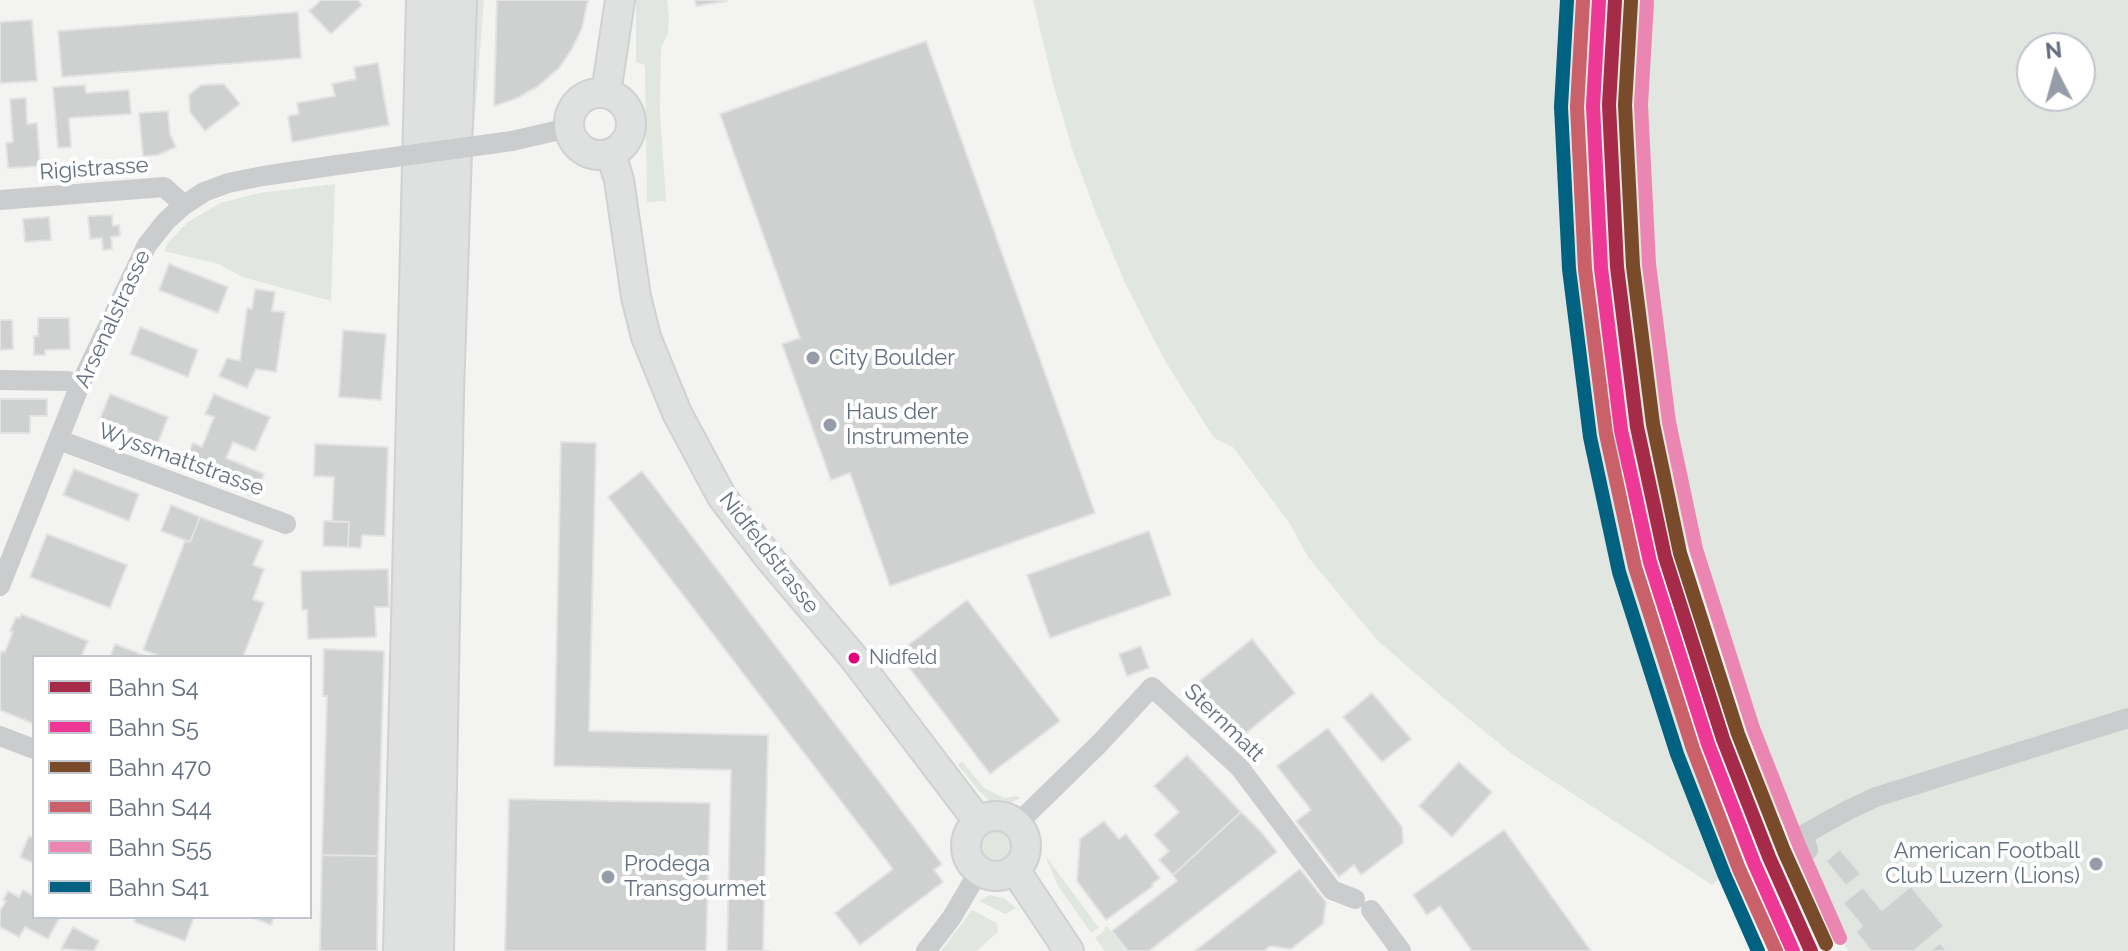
<!DOCTYPE html>
<style>
body{margin:0}
#map{position:relative;width:2128px;height:951px;overflow:hidden;background:#f3f4f2;font-family:Raleway,sans-serif}
canvas{display:block}
.legend{position:absolute;left:32px;top:655px;width:280px;height:264px;box-sizing:border-box;background:#fff;border:2px solid #c1c5cd;margin:0;padding:10px 14px;list-style:none;font-size:24px;color:#646e81}
.legend li{display:flex;align-items:center;gap:16px;height:40px}
.legend b{width:40px;border:2px solid #c1c5cd}
.north{position:absolute;left:2016px;top:32px;width:80px;height:80px;box-sizing:border-box;background:#fff;border:2px solid #c1c5cd;border-radius:50%;rotate:354deg;font-size:22px;font-weight:700;line-height:32px;text-align:center;color:#646e81}
.north::after{content:'';display:block;margin:auto;width:28px;height:36px;background:#969da9;clip-path:polygon(50% 0,100% 100%,50% 72%,0 100%)}
</style>
<div id="map">
<canvas width="2128" height="951"></canvas>
<ul class="legend">
<li><b style="height:10px;background:#a62b48"></b>Bahn S4</li>
<li><b style="height:10px;background:#ed3895"></b>Bahn S5</li>
<li><b style="height:10px;background:#7a4b2a"></b>Bahn 470</li>
<li><b style="height:10px;background:#ca606a"></b>Bahn S44</li>
<li><b style="height:10px;background:#eb86b2"></b>Bahn S55</li>
<li><b style="height:10px;background:#006181"></b>Bahn S41</li>
</ul>
<div class="north">N</div>
</div>
<script>
const ctx = document.querySelector('canvas').getContext('2d');
ctx.lineJoin = 'round';
function fill(path, color) { ctx.fillStyle = color; ctx.fill(path, 'evenodd'); }
const toPath = rows => new Path2D(rows.map(r => 'M' + r).join(''));
function strokePath(path, color, width, dash) { ctx.strokeStyle = color; ctx.lineWidth = width; ctx.lineCap = dash ? 'butt' : 'round'; ctx.setLineDash(dash || []); ctx.stroke(path); }
function drawText(font, color, halo, rows, align = 'center') {
  ctx.font = font + ' Raleway,sans-serif'; ctx.lineWidth = 8; ctx.setLineDash([]); ctx.textBaseline = 'middle'; ctx.strokeStyle = halo; ctx.fillStyle = color; for (const [text, x, y, turn = 0] of rows) {
    ctx.save(); ctx.translate(x, y); ctx.rotate((+turn || 0) * Math.PI / 180); ctx.textAlign = isNaN(turn) ? turn : align; if (halo) ctx.strokeText(text, 0, 0); ctx.fillText(text, 0, 0); ctx.restore();
  }
}
fill(toPath([
 [477,0,484,0,474,129,471,129],
 [636,0,667,0,669,16,668,33,661,48,660,111,666,201,647,202,645,65,636,62],
 [1033,0,2128,0,2128,951,1848,951,1770,798,1690,545,1656,553,1611,404,1645,603,1733,868,1712,885,1512,754,1446,700,1377,640,1308,557,1290,524,1233,447,1214,438,1165,361,1125,283,1097,216,1073,152,1053,83],
 [2032,48,2080,48,2080,96,2032,96],
 [335,184,331,301,242,277,219,264,164,251,168,242,188,222,220,203,259,193],
 [962,761,984,788,1004,798,1017,796,1021,798,1007,804,991,802,979,791,958,765],
 '981 847a16 16 0 1 1 32 0a16 16 0 1 1-32 0Z',
 [1045,855,1099,928,1091,933,1058,886],
 [989,895,1004,898,1016,908,1005,914,979,901],
 [972,910,997,923,998,932,976,951,941,951],
 [1107,926,1126,951,1105,951,1095,938,1105,930,1104,928]
]), '#e2e6e0');
fill(toPath([
 [1606,433,1626,435,1638,440,1639,448,1628,467,1606,471,1608,451]
]), '#cfd4d8');
const building = toPath([
 [321,0,358,0,362,5,331,34,309,11,321,0],
 [497,0,588,0,582,28,572,49,559,68,537,87,515,99,494,106,497,0],
 [695,0,727,0,727,1,696,6,695,0],
 [298,12,301,58,62,77,58,31,298,12],
 [32,20,37,81,0,83,0,22,32,20],
 [926,41,1095,513,890,586,850,473,831,480,782,344,800,338,720,114,926,41],
 [378,63,389,125,292,142,288,116,299,114,297,103,335,96,332,84,356,79,354,67,378,63],
 [224,84,240,104,205,131,190,112,189,95,201,85,224,84],
 [85,85,86,93,129,90,131,114,69,118,71,147,58,148,53,87,85,85],
 [26,98,27,124,37,123,40,166,8,168,6,143,13,142,10,99,26,98],
 [168,111,170,134,176,147,158,155,143,156,139,113,168,111],
 [112,215,113,226,119,225,120,236,111,237,112,249,103,250,102,238,90,239,88,216,112,215],
 [49,217,51,240,25,242,23,219,49,217],
 [169,264,228,287,218,313,159,290,169,264],
 [255,289,275,292,272,311,285,312,276,372,256,369,247,388,219,376,227,358,240,361,247,308,252,309,255,289],
 [38,318,69,318,70,349,45,350,45,355,34,355,34,336,38,336,38,318],
 [0,320,12,320,13,349,0,350,0,320],
 [140,327,198,350,188,377,130,354,140,327],
 [343,330,386,334,381,400,339,397,343,330],
 [110,394,168,417,158,443,99,421,110,394],
 [214,394,270,417,255,451,233,442,226,458,264,474,254,497,183,468,193,443,202,447,214,417,205,414,214,394],
 [0,399,47,399,47,416,30,416,30,433,0,433,0,399],
 [561,442,596,443,589,731,768,735,763,951,769,951,727,951,731,770,554,766,561,442],
 [315,444,388,447,385,536,362,535,361,548,348,547,349,522,332,522,334,477,314,476,315,444],
 [74,469,139,494,129,521,63,495,74,469],
 [642,471,942,864,934,870,943,882,860,945,835,913,893,869,608,497,642,471],
 [1674,504,1677,516,1665,518,1663,506,1674,504],
 [171,505,200,517,190,542,161,531,171,505],
 [200,517,263,541,253,565,264,569,253,599,264,603,243,657,162,657,143,650,185,541,190,542,200,517],
 [324,521,349,522,348,547,323,546,324,521],
 [1149,531,1171,595,1050,638,1027,575,1149,531],
 [47,534,127,565,110,608,30,577,47,534],
 [388,569,389,607,375,607,376,637,308,639,307,610,302,610,301,571,388,569],
 [967,600,1060,721,990,774,898,653,967,600],
 [21,614,88,641,81,657,34,657,34,724,0,710,0,656,2,651,5,652,13,632,10,631,16,617,20,618,21,614],
 [1252,639,1295,693,1240,738,1213,705,1208,708,1191,688,1252,639],
 [115,644,148,657,110,657,115,644],
 [1141,646,1149,668,1127,676,1119,654,1141,646],
 [324,649,384,651,378,856,322,855,327,696,323,696,324,649],
 [1372,693,1411,739,1382,762,1343,717,1372,693],
 [1328,728,1402,827,1403,843,1361,875,1354,865,1339,877,1296,821,1311,810,1277,766,1328,728],
 [1187,755,1241,812,1173,875,1159,860,1169,851,1154,835,1179,812,1154,786,1187,755],
 [1459,762,1492,792,1452,837,1419,806,1459,762],
 [509,799,710,803,706,951,505,951,509,799],
 [1241,812,1262,833,1277,852,1149,951,1128,951,1112,931,1177,881,1173,875,1241,812],
 [1104,821,1119,839,1126,834,1160,878,1152,884,1153,886,1106,920,1077,881,1080,839,1104,821],
 [1504,830,1591,951,1472,951,1440,906,1427,915,1413,895,1504,830],
 [29,836,34,838,34,863,20,857,29,836],
 [1840,849,1861,874,1846,886,1826,861,1840,849],
 [322,855,378,856,377,951,320,951,322,855],
 [1300,869,1326,902,1323,924,1291,949,1270,946,1264,951,1195,951,1300,869],
 [1911,886,1944,926,1914,951,1871,951,1856,932,1862,926,1843,903,1863,887,1882,910,1911,886],
 [23,890,34,896,34,917,60,917,48,939,25,927,19,937,0,927,0,911,6,901,3,900,8,891,19,897,23,890],
 [136,917,194,917,185,941,134,922,136,917],
 [251,917,274,917,271,925,251,917],
 [73,927,99,941,94,951,61,949,73,927],
 [1940,943,1947,951,1930,951,1940,943]
]);
fill(building, '#cfd0d0');
strokePath(building, '#e2e3e2', 2);
const secondary = toPath([
 '569 124a31 31 0 1 1 62 0a31 31 0 1 1-62 0Z',
 [606,93,620,0],
 [611,154,619,180,636,297,646,337,677,413,722,497,770,559,854,658,978,821],
 '966 846a30 30 0 1 1 60 0a30 30 0 1 1-60 0Z',
 [1015,870,1069,951]
]);
const highway = toPath([
 [402,951,425,0],
 [435,951,445,393,458,0]
]);
strokePath(secondary, '#d0d1d1', 32);
strokePath(highway, '#d0d1d1', 40);
strokePath(toPath([
 [512,141,568,128],
 [0,200,164,187,184,205],
 [0,380,68,381,80,385],
 [59,440,286,524],
 [0,586,80,385,147,245,166,221,184,205,204,192,228,183,263,176,337,165],
 [0,736,34,749],
 [1017,824,1099,744,1152,687,1240,768,1332,890,1355,899],
 [1808,850,1803,835,1848,810,1876,797,2128,718],
 [1371,910,1401,951],
 [926,951,952,917,979,871]
]), '#cbcccd', 20);
strokePath(secondary, '#dfe0e0', 28);
strokePath(highway, '#dfe0e0', 36);
strokePath(toPath([
 [337,165,512,141]
]), '#cbcccd', 20);
strokePath(toPath([
 [1615,0,1609,105,1617,267,1637,427,1665,557,1723,739,1769,857,1811,951]
]), '#a62b48', 14);
strokePath(toPath([
 [1599,0,1593,106,1601,268,1621,430,1650,562,1708,744,1754,863,1793,951]
]), '#ed3895', 14);
strokePath(toPath([
 [1631,1,1625,105,1633,266,1653,424,1680,553,1738,734,1784,851,1826,944]
]), '#7a4b2a', 14);
strokePath(toPath([
 [1583,0,1577,107,1585,269,1606,434,1635,567,1693,749,1739,869,1776,951]
]), '#ca606a', 14);
strokePath(toPath([
 [1647,2,1641,105,1649,264,1669,422,1696,549,1753,728,1799,845,1840,938]
]), '#eb86b2', 14);
strokePath(toPath([
 [1567,0,1561,107,1569,269,1590,437,1619,572,1677,754,1724,874,1758,951]
]), '#006181', 14);
for (const [x, y, r, color] of [
 [813,358,8,"#969da9"],
 [830,425,8,"#969da9"],
 [854,658,7,"#e5007d"],
 [2096,864,8,"#969da9"],
 [608,877,8,"#969da9"]
]) { const dot = new Path2D(); dot.arc(x, y, r, 0, 2 * Math.PI); ctx.fillStyle = color; ctx.fill(dot); strokePath(dot, '#fff', 3); }
drawText('20px', '#646e81', '#fff', [
 ["Nidfeld",869,658]
], 'left');
drawText('22px', '#646e81', '#fff', [
 ["Rigistrasse",94,169,-4],
 ["Arsenalstrasse",113,319,-65],
 ["Wyssmattstrasse",181,460,20],
 ["Nidfeldstrasse",769,553,52],
 ["Sternmatt",1224,723,44]
]);
drawText('22px', '#646e81', '#fff', [
 ["City Boulder",829,358],
 ["Haus der",846,412],
 ["Instrumente",846,437],
 ["American Football",2080,851,"right"],
 ["Club Luzern (Lions)",2080,876,"right"],
 ["Prodega",624,864],
 ["Transgourmet",624,889]
], 'left');
</script>
